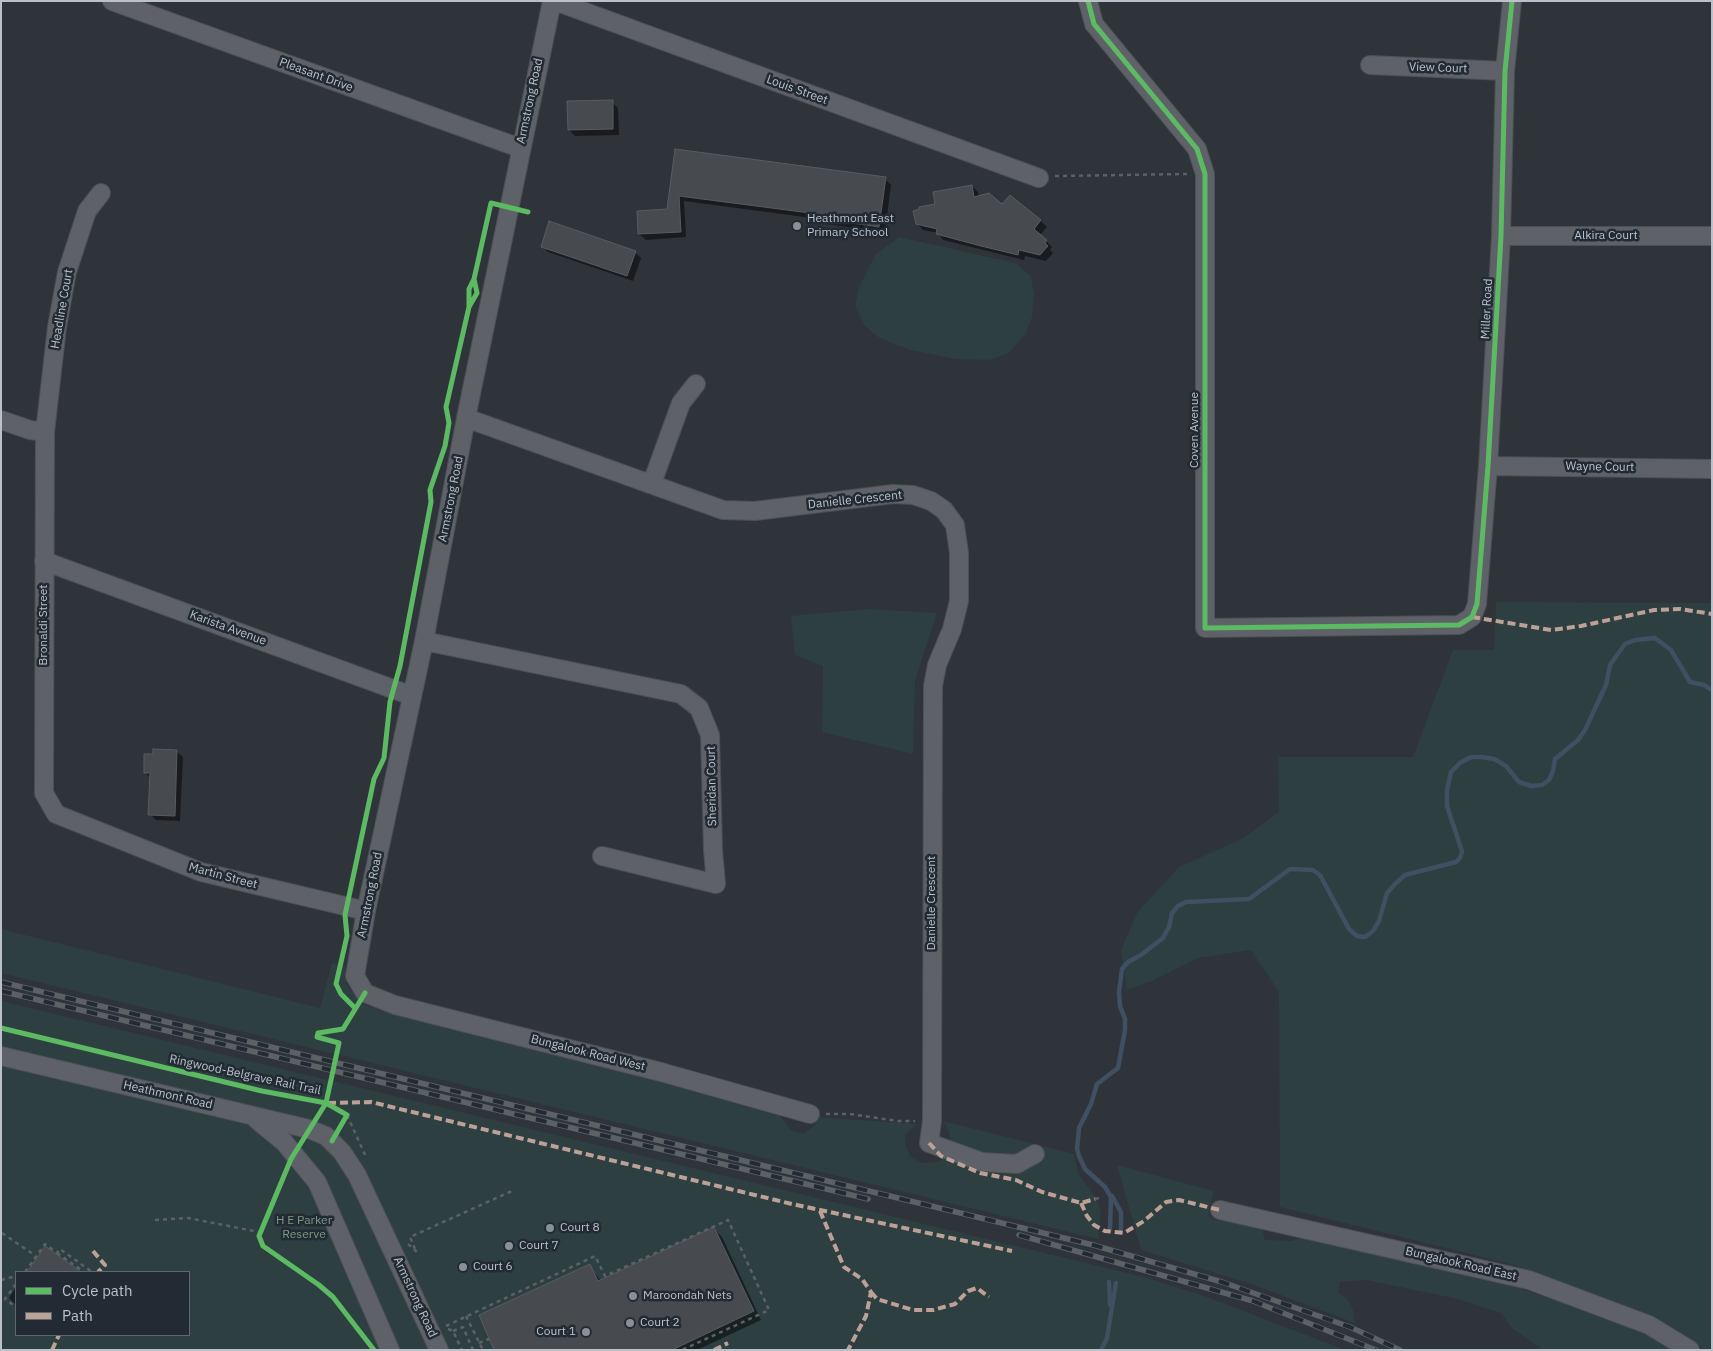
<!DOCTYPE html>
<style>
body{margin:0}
#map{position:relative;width:1713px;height:1351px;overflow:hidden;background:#2f343a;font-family:"IBM Plex Sans",sans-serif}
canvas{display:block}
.frame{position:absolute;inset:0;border:2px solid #bac1c9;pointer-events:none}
.legend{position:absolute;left:15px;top:1271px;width:175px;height:65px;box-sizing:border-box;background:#222b34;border:1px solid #5f6770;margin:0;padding:6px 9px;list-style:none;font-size:15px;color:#bac1c9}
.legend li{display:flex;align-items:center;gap:10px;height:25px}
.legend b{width:25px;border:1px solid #5f6770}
</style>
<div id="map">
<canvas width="1713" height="1351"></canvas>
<div class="frame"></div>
<ul class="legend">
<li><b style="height:6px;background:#5cba63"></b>Cycle path</li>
<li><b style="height:6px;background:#bda197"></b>Path</li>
</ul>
</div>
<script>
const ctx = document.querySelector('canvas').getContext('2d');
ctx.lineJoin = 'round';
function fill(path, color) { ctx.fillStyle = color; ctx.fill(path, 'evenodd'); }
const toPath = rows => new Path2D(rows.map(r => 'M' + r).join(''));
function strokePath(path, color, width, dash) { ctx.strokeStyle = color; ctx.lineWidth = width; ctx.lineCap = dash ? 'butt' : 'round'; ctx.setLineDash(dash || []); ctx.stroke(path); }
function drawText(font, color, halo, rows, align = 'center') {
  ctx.font = font + ' "IBM Plex Sans",sans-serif'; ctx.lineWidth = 5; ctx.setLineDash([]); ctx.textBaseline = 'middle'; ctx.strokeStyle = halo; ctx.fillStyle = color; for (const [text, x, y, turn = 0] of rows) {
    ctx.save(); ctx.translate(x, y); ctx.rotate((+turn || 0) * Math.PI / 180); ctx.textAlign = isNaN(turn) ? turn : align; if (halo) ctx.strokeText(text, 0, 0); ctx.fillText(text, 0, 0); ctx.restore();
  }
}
fill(toPath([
 [899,237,1015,263,1031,276,1034,295,1032,317,1025,335,1009,353,989,360,956,359,910,350,878,337,865,326,855,306,859,287,875,255],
 [1496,602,1712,603,1712,1350,1707,1350,1624,1307,1514,1265,1280,1207,1279,992,1251,950,1198,958,1149,982,1127,990,1121,950,1137,913,1179,867,1242,839,1279,812,1278,757,1413,757,1453,650,1494,650],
 [868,609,937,613,915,681,913,754,822,732,823,666,795,655,791,616],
 [1,929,320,1008,332,963,345,966,346,984,362,1004,385,1012,767,1106,777,1112,792,1131,803,1134,815,1125,816,1117,916,1124,905,1135,905,1145,911,1157,920,1163,938,1162,947,1155,950,1148,949,1131,943,1121,1074,1154,1078,1174,1094,1195,1101,1211,1098,1239,1,973],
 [1,1001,1144,1277,1207,1297,1345,1350,1,1350],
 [16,1272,189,1272,189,1335,16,1335],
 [1117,1165,1214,1191,1208,1216,1217,1221,1239,1220,1261,1225,1265,1240,1291,1241,1311,1234,1450,1267,1649,1329,1678,1350,1543,1350,1513,1329,1501,1313,1458,1299,1366,1280,1340,1282,1338,1292,1347,1299,1353,1310,1355,1323,1254,1285,1141,1250]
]), '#2d3f40');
fill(toPath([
 [612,102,618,108,619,135,575,136,569,130],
 [676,150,885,179,891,185,885,232,817,223,812,218,684,201,686,237,646,240,639,234,668,211],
 [972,186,978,192,979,197,1002,205,1010,196,1041,221,1047,227,1040,235,1052,247,1050,250,1053,253,1046,261,1025,256,1024,260,943,240,938,233,923,230,917,223,936,205],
 [542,246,635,252,641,258,633,281,548,252],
 [176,751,183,757,180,821,156,820,150,814,151,779,145,772],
 [714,1229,722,1237,761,1320,697,1350,495,1350,589,1266,601,1281],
 [46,1248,79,1272,26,1272],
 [16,1287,16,1305,9,1298]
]), '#0007');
strokePath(toPath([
 [1112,1196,1121,1212,1121,1229],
 [1110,1229,1111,1197,1105,1187,1085,1169,1079,1156,1077,1149,1079,1128,1091,1104,1097,1084,1118,1068,1125,1030,1125,1019,1120,1006,1119,992,1122,969,1128,962,1141,955,1163,938,1169,927,1172,913,1178,906,1186,902,1249,899,1290,869,1313,870,1320,875,1349,929,1357,936,1365,937,1373,931,1379,921,1387,893,1395,884,1405,875,1456,862,1460,858,1462,851,1447,806,1447,790,1451,772,1460,763,1471,757,1482,757,1494,759,1506,766,1519,782,1531,786,1542,785,1549,780,1553,771,1555,759,1578,740,1585,730,1606,685,1610,665,1625,644,1635,640,1655,638,1671,650,1690,682,1704,685,1712,690],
 [1109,1282,1110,1305],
 [1101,1350,1107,1338,1116,1283]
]), '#3f5062', 4.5);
const building = toPath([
 [613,100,613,129,568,130,567,101,613,100],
 [675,149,886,177,879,227,810,217,810,213,679,196,681,232,638,234,637,211,667,209,675,149],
 [972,185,974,197,989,193,1002,204,1010,195,1041,220,1034,229,1047,240,1045,243,1048,246,1040,255,1019,250,1018,255,981,246,936,234,937,229,916,224,913,211,919,209,919,207,935,204,933,192,972,185],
 [549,221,636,251,627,276,541,247,549,221],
 [153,749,177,750,175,816,148,815,150,773,144,773,144,754,153,754,153,749],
 [714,1227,754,1311,672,1350,494,1350,479,1315,590,1264,598,1281,714,1227],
 [45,1246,60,1257,81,1272,27,1272,45,1246]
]);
fill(building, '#474b50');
strokePath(building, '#575c61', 1);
const minor = toPath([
 [112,1,520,148],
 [552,1,466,418,424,641,366,911,355,976,365,993,395,1005,661,1072,810,1114],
 [555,1,1039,178],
 [1088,1,1094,24,1197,149,1205,174,1205,628,1459,625,1472,617,1477,604,1488,466,1501,236,1505,71,1512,1],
 [1370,65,1505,71],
 [101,193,87,211,67,272,57,327,45,432,44,793,56,814,201,872,366,911],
 [1501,236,1712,236],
 [466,418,723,510,755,511,893,494,913,495,931,501,944,510,955,525,959,553,959,601,952,629,937,665,933,686,932,1121,929,1143,982,1162,1017,1164,1035,1154],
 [1,420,30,430,45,432],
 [1488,466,1712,469],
 [652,483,681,403,696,384],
 [44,561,412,696],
 [424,641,681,694,699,708,710,735,713,850,716,884,602,856],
 [1,1056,309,1129,326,1136,342,1152,357,1175,439,1350],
 [257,1120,284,1142,317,1182,390,1350],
 [1220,1210,1529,1280,1649,1325,1690,1350]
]);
strokePath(minor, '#4c5054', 20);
strokePath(toPath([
 [1055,176,1187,174],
 [826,1114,850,1114,898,1121,915,1121],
 [347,1115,366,1157],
 [1095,1199,1103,1197],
 [155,1220,188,1218,259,1232],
 [2,1233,36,1256],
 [408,1244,416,1251,412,1252],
 [415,1249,410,1237,512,1191],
 [57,1253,84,1272],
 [25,1272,45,1244,57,1253,60,1249,92,1272],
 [1,1280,16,1276],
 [16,1284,5,1299,16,1307],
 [466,1316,483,1350],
 [446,1326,595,1256,605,1276,728,1220,769,1310,682,1350],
 [448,1329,453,1331,462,1350],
 [453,1331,463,1327,473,1350],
 [479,1343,489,1339]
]), '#5c6165', 2.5, [4, 4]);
strokePath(minor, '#5e6268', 18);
const rail = toPath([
 [1,982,1093,1245,1222,1282,1350,1327,1400,1350],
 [1,991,868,1199],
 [1019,1235,1253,1301,1376,1350]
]);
strokePath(rail, '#5c6166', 5.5);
strokePath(rail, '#222b34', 4, [11]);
strokePath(toPath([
 [1472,617,1551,630,1581,626,1654,610,1680,609,1712,614],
 [328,1103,371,1102,792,1204,1012,1251],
 [929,1143,941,1156,980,1173,1016,1180,1042,1192,1081,1203,1095,1199],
 [1081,1203,1087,1216,1094,1225,1105,1231,1124,1233,1144,1221,1166,1202,1179,1200,1220,1210],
 [820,1211,844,1267,862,1279,871,1292,866,1316,848,1350],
 [93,1251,105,1265,98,1272],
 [871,1292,877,1299,913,1310,933,1310,955,1304,968,1291,977,1288,989,1297],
 [52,1350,59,1335],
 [714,1350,728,1343]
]), '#bda197', 4, [8, 4]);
strokePath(toPath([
 [1088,1,1094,24,1197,149,1205,174,1205,628,1459,625,1472,617,1477,604,1488,466,1501,236,1505,71,1512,1],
 [474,279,491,203,528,212],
 [355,1008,341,994,336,984,347,936,345,915,374,779,384,758,390,702,400,666,431,502,430,490,445,446,449,423,446,407,469,307,469,289,474,279,477,293,469,307],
 [1,1028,262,1091,326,1103,291,1159,259,1236,263,1246,319,1285,333,1297,374,1350],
 [332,1141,347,1115,326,1103,339,1043,317,1037,318,1033,343,1029,365,993]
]), '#5cba63', 5);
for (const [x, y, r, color] of [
 [797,226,5,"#899097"],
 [550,1228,5,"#899097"],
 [509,1246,5,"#899097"],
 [463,1267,5,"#899097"],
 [633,1296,5,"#899097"],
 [630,1323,5,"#899097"],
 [586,1332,5,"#899097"]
]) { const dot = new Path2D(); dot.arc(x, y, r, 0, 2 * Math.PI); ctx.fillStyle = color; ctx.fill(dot); strokePath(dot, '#222b34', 2); }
drawText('12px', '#bac1c9', '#222b34', [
 ["View Court",1438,68,2],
 ["Pleasant Drive",316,75,20],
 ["Louis Street",797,90,20],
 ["Armstrong Road",530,101,-78],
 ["Alkira Court",1606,236],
 ["Headline Court",62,309,-80],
 ["Miller Road",1487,309,-87],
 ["Coven Avenue",1195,430,-90],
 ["Wayne Court",1600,467,1],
 ["Armstrong Road",451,499,-79],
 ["Danielle Crescent",855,500,-6],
 ["Bronaldi Street",44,625,-90],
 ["Karista Avenue",228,628,20],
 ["Sheridan Court",712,786,-91],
 ["Martin Street",223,876,15],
 ["Armstrong Road",370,895,-79],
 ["Danielle Crescent",932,903,-90],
 ["Bungalook Road West",588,1053,14],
 ["Ringwood-Belgrave Rail Trail",245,1075,12],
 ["Heathmont Road",168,1095,13],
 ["Bungalook Road East",1461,1264,13],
 ["Armstrong Road",415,1297,65]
]);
drawText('12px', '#bac1c9', '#222b34', [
 ["Heathmont East",807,219],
 ["Primary School",807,233],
 ["Court 8",560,1228],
 ["Court 7",519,1246],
 ["Court 6",473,1267],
 ["Maroondah Nets",643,1296],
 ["Court 2",640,1323],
 ["Court 1",576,1332,"right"]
], 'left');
drawText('12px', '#7b9c80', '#222b34', [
 ["H E Parker",304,1221],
 ["Reserve",304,1235]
]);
</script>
